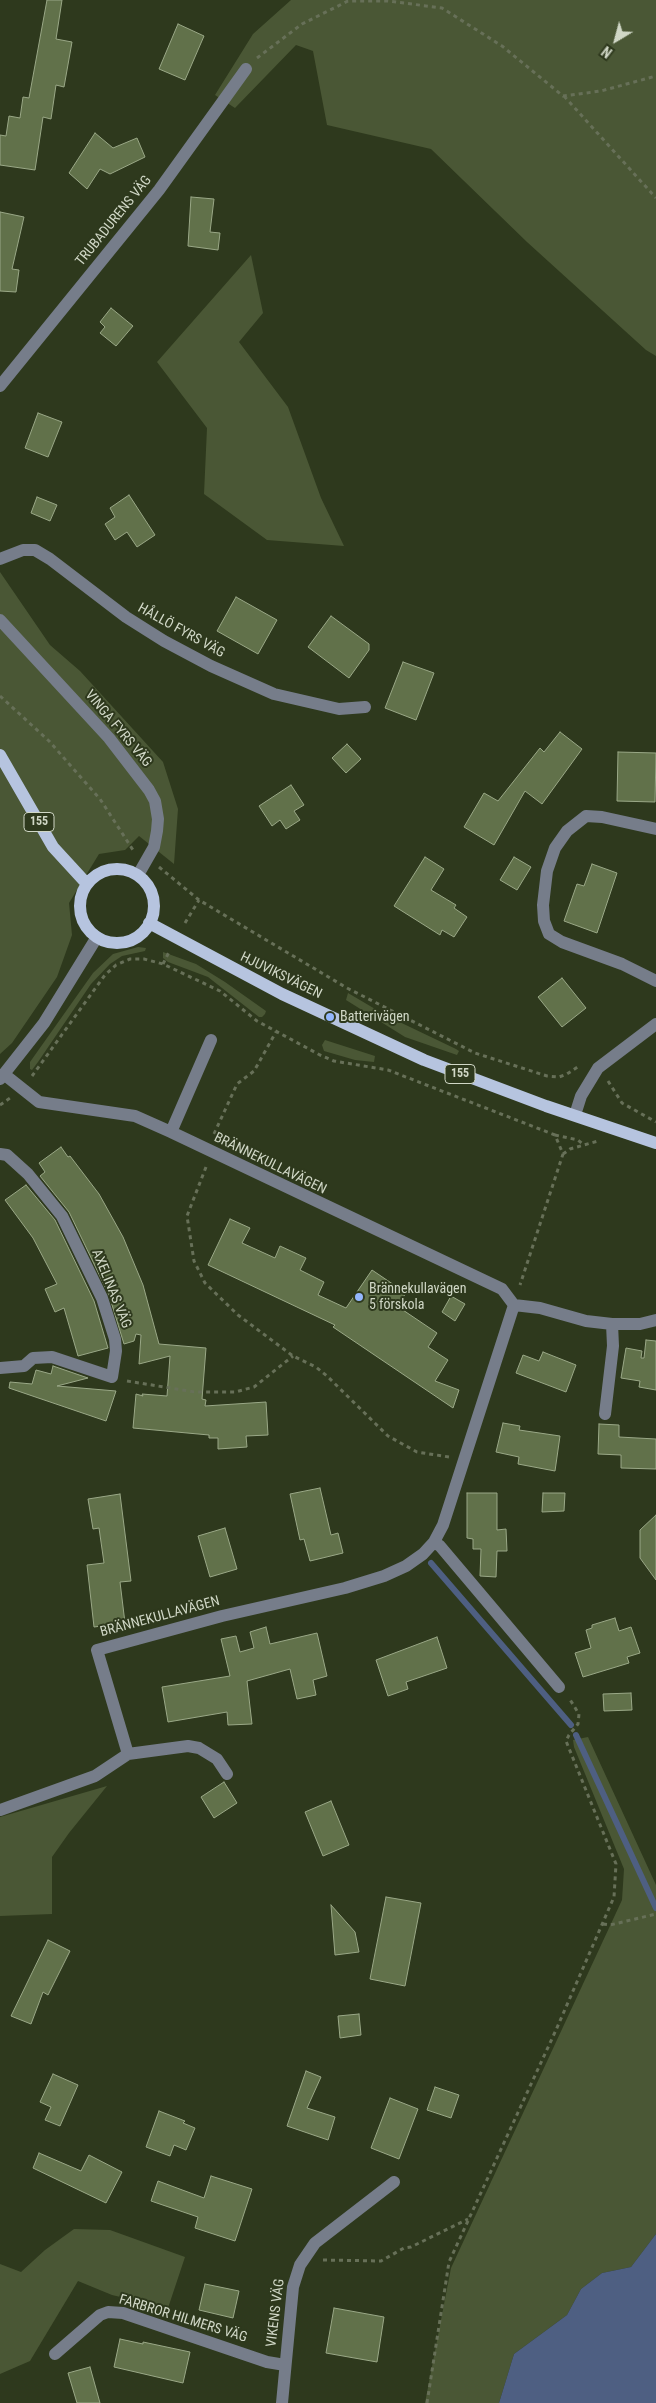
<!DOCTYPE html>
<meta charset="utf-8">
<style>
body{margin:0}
#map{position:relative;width:656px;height:2403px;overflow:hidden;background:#2e391d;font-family:"Roboto Condensed",sans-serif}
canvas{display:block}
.north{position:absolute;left:591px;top:15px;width:50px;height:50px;-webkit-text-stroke:4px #2e391d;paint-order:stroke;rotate:217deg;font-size:14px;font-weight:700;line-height:20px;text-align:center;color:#d0d7c6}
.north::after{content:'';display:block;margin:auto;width:18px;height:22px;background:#d0d7c6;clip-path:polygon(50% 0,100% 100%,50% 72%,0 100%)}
</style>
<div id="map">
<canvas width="656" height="2403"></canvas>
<div class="north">N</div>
</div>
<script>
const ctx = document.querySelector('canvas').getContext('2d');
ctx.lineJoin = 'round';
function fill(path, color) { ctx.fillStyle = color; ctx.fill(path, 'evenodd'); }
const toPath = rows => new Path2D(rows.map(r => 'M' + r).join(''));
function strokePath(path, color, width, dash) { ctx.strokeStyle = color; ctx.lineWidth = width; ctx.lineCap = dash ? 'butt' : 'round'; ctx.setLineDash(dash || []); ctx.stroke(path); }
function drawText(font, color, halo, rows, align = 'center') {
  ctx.font = font + ' "Roboto Condensed",sans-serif'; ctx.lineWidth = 4; ctx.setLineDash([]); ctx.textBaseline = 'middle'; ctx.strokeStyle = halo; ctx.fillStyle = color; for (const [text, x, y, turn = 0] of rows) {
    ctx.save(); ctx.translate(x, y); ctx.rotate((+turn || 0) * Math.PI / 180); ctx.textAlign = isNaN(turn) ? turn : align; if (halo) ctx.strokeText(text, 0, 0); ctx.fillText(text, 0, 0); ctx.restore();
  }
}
fill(toPath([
 [291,0,656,0,656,356,646,350,527,242,431,149,327,125,313,51,296,45,235,108,215,95,253,34],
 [251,255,263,313,239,342,288,407,321,498,344,546,267,540,204,494,207,428,157,362],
 [0,572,50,645,80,671,163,762,178,809,174,864,139,836,125,850,99,854,69,903,72,935,57,977,12,1043,0,1054],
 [138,947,146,948,145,951,122,956,110,964,91,984,38,1062,32,1070,30,1069,30,1062,93,973,113,954],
 [163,952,196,964,225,982,266,1011,265,1014,262,1017,259,1017,208,977,168,962,163,958],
 [348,993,387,1016,456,1049,459,1051,457,1055,405,1037,346,1000],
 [325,1040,375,1056,374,1062,355,1060,324,1051,322,1045],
 [588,1737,656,1885,656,2234,631,2267,602,2273,581,2289,567,2315,514,2354,499,2403,425,2403,451,2268,622,1900,624,1869,574,1747,573,1740],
 [107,1786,69,1833,52,1857,52,1914,0,1916,0,1817],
 [74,2229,110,2230,185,2257,168,2308,112,2295,78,2281,30,2361,0,2374,0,2264,21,2272,45,2250]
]), '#4a5735');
fill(toPath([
 [656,2234,656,2403,499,2403,514,2354,567,2315,581,2289,602,2273,631,2267]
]), '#4e5f82');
strokePath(toPath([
 [431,1563,571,1725],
 [576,1735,656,1908]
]), '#4e5f82', 6);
const building = toPath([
 [47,0,62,0,56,39,72,42,64,87,56,85,51,119,43,117,35,170,0,165,0,135,6,136,9,116,20,118,23,97,29,98,47,0],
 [178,24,204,36,185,80,159,69,178,24],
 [95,133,113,148,137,138,145,157,110,174,100,169,87,189,69,173,95,133],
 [191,197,214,199,210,232,220,233,218,250,188,246,191,197],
 [0,212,24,217,12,269,19,270,16,292,0,291,0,212],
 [111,308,133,326,116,346,100,333,105,327,100,322,111,308],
 [38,413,62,422,48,457,25,448,38,413],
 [129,495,155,535,137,547,127,532,115,540,105,524,115,517,110,508,129,495],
 [37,497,57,505,50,521,31,513,37,497],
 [236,597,277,620,258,654,217,631,236,597],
 [331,616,369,644,369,650,349,678,308,647,331,616],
 [403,662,434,673,416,720,385,708,403,662],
 [560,732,582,749,542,804,525,791,494,845,464,827,484,793,498,801,540,748,544,752,560,732],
 [347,744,361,759,346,773,332,758,347,744],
 [618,752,656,753,655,802,617,801,618,752],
 [291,785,304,805,294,811,300,820,286,829,280,820,272,826,259,806,291,785],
 [425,857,444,869,431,890,456,905,454,908,467,917,454,937,442,930,440,935,394,906,425,857],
 [514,857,531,867,517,890,500,880,514,857],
 [592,864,617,873,597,933,564,921,577,884,584,886,592,864],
 [562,978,586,1008,562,1027,538,997,562,978],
 [61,1147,68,1157,70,1156,99,1194,123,1237,143,1285,159,1344,206,1348,202,1399,206,1400,205,1406,266,1402,268,1435,246,1436,247,1447,218,1449,218,1438,209,1438,209,1435,133,1428,136,1394,143,1396,142,1394,167,1396,170,1356,139,1364,141,1335,136,1334,134,1341,124,1344,109,1295,69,1212,40,1176,45,1172,39,1163,61,1147],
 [26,1185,55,1220,94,1301,108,1348,78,1356,64,1308,55,1312,45,1289,57,1284,33,1238,5,1200,26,1185],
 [230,1219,250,1228,242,1243,275,1258,280,1246,306,1258,300,1270,324,1282,318,1295,346,1308,372,1270,406,1293,397,1306,437,1333,428,1347,448,1360,435,1381,459,1390,453,1408,333,1327,335,1325,208,1265,230,1219],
 [451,1296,465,1304,455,1321,442,1312,451,1296],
 [646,1340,656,1341,656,1390,639,1387,640,1381,621,1378,626,1348,642,1351,641,1358,644,1358,646,1340],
 [543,1352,576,1365,566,1392,516,1373,523,1355,539,1361,543,1352],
 [53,1366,88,1378,57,1386,116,1391,106,1421,9,1388,10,1382,32,1384,36,1370,51,1374,53,1366],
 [503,1423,520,1426,519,1430,560,1436,555,1471,518,1464,519,1457,496,1452,503,1423],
 [599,1424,619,1425,619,1437,656,1439,656,1469,621,1468,621,1455,598,1454,599,1424],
 [320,1488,331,1535,338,1533,343,1553,310,1561,304,1539,300,1540,290,1494,320,1488],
 [467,1493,497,1493,497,1530,506,1529,507,1551,497,1551,496,1577,480,1576,481,1549,473,1549,473,1539,467,1538,467,1493],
 [543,1493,565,1493,564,1511,542,1512,543,1493],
 [120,1494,131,1581,120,1582,125,1623,94,1627,87,1565,104,1563,99,1528,93,1529,88,1499,120,1494],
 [656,1515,656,1580,640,1558,640,1530,656,1515],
 [225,1528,237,1569,210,1577,198,1536,225,1528],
 [615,1618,619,1631,631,1627,640,1653,627,1657,629,1663,583,1677,575,1653,591,1648,586,1630,592,1628,592,1625,615,1618],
 [266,1627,270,1644,317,1633,327,1676,313,1680,316,1695,297,1699,290,1669,247,1681,252,1724,228,1725,227,1712,168,1722,162,1687,230,1676,221,1639,236,1636,240,1652,254,1648,250,1632,266,1627],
 [437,1637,447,1668,406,1682,408,1689,388,1696,376,1660,437,1637],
 [631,1693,632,1710,604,1711,603,1694,631,1693],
 [224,1782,237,1803,214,1818,201,1797,224,1782],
 [331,1801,349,1845,323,1856,305,1812,331,1801],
 [386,1897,421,1903,405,1986,370,1979,386,1897],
 [331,1905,355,1932,359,1952,335,1955,331,1905],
 [48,1940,70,1951,48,1995,43,1992,31,2024,11,2016,48,1940],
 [359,2014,361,2035,340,2038,338,2016,359,2014],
 [306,2071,321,2077,307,2108,335,2117,328,2140,287,2126,306,2071],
 [53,2074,78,2085,60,2126,45,2120,51,2107,40,2102,53,2074],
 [435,2087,459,2095,451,2118,427,2110,435,2087],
 [390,2098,418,2109,399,2159,371,2148,390,2098],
 [159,2111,185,2121,183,2123,195,2128,186,2150,174,2145,170,2156,146,2147,159,2111],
 [39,2153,81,2171,89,2155,122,2172,106,2203,33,2168,39,2153],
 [211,2176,252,2189,235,2241,195,2228,198,2217,151,2201,158,2181,204,2198,211,2176],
 [205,2284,239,2291,233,2318,199,2310,205,2284],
 [334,2308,384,2317,377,2362,326,2353,334,2308],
 [120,2339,143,2344,143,2342,190,2352,183,2383,114,2367,120,2339],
 [90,2367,100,2403,77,2403,68,2373,90,2367]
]);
fill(building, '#61714a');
strokePath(building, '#9aa887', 1);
strokePath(toPath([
 [257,58,302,24,348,1,388,1,442,8,502,46,563,96,601,91,656,76],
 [564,96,656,198],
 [0,696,49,741,100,799,133,850],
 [159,867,199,900,347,988,475,1053,547,1076,559,1077,567,1074,579,1066],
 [185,923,199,900],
 [163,964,170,950],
 [32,1076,105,975,116,965,130,959,144,959,163,964,220,991,257,1021,320,1055,334,1061,388,1070,555,1135,563,1154,520,1285],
 [608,1081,622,1103,656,1122],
 [0,1105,10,1098],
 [214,1134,237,1084,254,1071,276,1032],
 [555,1135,578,1140,584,1145],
 [563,1154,570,1149,598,1141],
 [206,1167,187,1216,194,1261,205,1283,238,1315,293,1356,316,1367,327,1376,388,1436,417,1452,449,1457],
 [127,1381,195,1392,235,1392,254,1387,293,1356],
 [603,1924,610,1925,656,1914],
 [323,2260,381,2261,404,2248,411,2247,468,2219],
 [427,2403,449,2262,556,2030,614,1897,616,1864,566,1741,569,1735,578,1724,579,1714,569,1698]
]), '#677058', 3, [4, 4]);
strokePath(toPath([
 [0,386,159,190,246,69],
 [0,559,23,550,35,550,50,559,126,617,164,641,211,666,274,694,339,709,365,707],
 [0,620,109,738,149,790,155,801,158,819,157,831,154,847,138,875],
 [656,829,602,817,586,816,567,831,555,848,547,871,543,905,544,921,549,934,562,942,622,964,656,981],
 [0,1079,44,1023,97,937],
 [575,1115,581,1096,598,1068,656,1024],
 [171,1132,211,1040],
 [0,1154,7,1155,28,1174,62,1216,102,1298,115,1339,116,1351,112,1377,52,1357,33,1358,24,1366,0,1368],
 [514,1305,540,1308,586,1321,612,1324,640,1324,656,1320],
 [605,1414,613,1346,612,1324],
 [434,1542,440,1546,559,1687],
 [128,1754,188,1746,199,1748,217,1759,227,1774],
 [0,1810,95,1776,128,1754,97,1650,222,1616,345,1588,384,1576,406,1566,423,1554,434,1542,443,1525,514,1305,502,1289,171,1132,135,1116,39,1102,5,1075],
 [55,2354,100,2315,108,2312,123,2313,267,2362,285,2365],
 [282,2403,293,2287,300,2265,315,2243,394,2182]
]), '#767d8a', 12);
strokePath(toPath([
 [0,755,53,847,87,884],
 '80 906a37 37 0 1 1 74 0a37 37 0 1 1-74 0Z',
 [149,923,282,994,424,1060,546,1106,656,1143]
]), '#b6c4df', 12);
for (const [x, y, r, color] of [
 [330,1017,5,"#94b7fd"],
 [359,1297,5,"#94b7fd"]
]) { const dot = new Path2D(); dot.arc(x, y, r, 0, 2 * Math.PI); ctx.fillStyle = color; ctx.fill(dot); strokePath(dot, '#2e391d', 2); }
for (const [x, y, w] of [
 [39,822,30],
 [460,1074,30]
]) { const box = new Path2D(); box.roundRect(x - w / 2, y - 9.5, w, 19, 4); ctx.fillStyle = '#2e391d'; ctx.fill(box); strokePath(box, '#d0d7c6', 1); }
drawText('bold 12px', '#d0d7c6', null, [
 ["155",39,822],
 ["155",460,1074]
]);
drawText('14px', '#d0d7c6', '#2e391d', [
 ["TRUBADURENS VÄG",114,221,-51],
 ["HÅLLÖ FYRS VÄG",181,631,29],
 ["VINGA FYRS VÄG",118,729,50],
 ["HJUVIKSVÄGEN",281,976,26],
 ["BRÄNNEKULLAVÄGEN",270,1164,26],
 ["AXELINAS VÄG",111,1289,68],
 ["BRÄNNEKULLAVÄGEN",160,1617,-15],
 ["VIKENS VÄG",276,2313,-83],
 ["FARBROR HILMERS VÄG",183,2319,17]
]);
drawText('14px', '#d0d7c6', '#2e391d', [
 ["Batterivägen",340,1017],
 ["Brännekullavägen",369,1289],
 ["5 förskola",369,1305]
], 'left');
</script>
